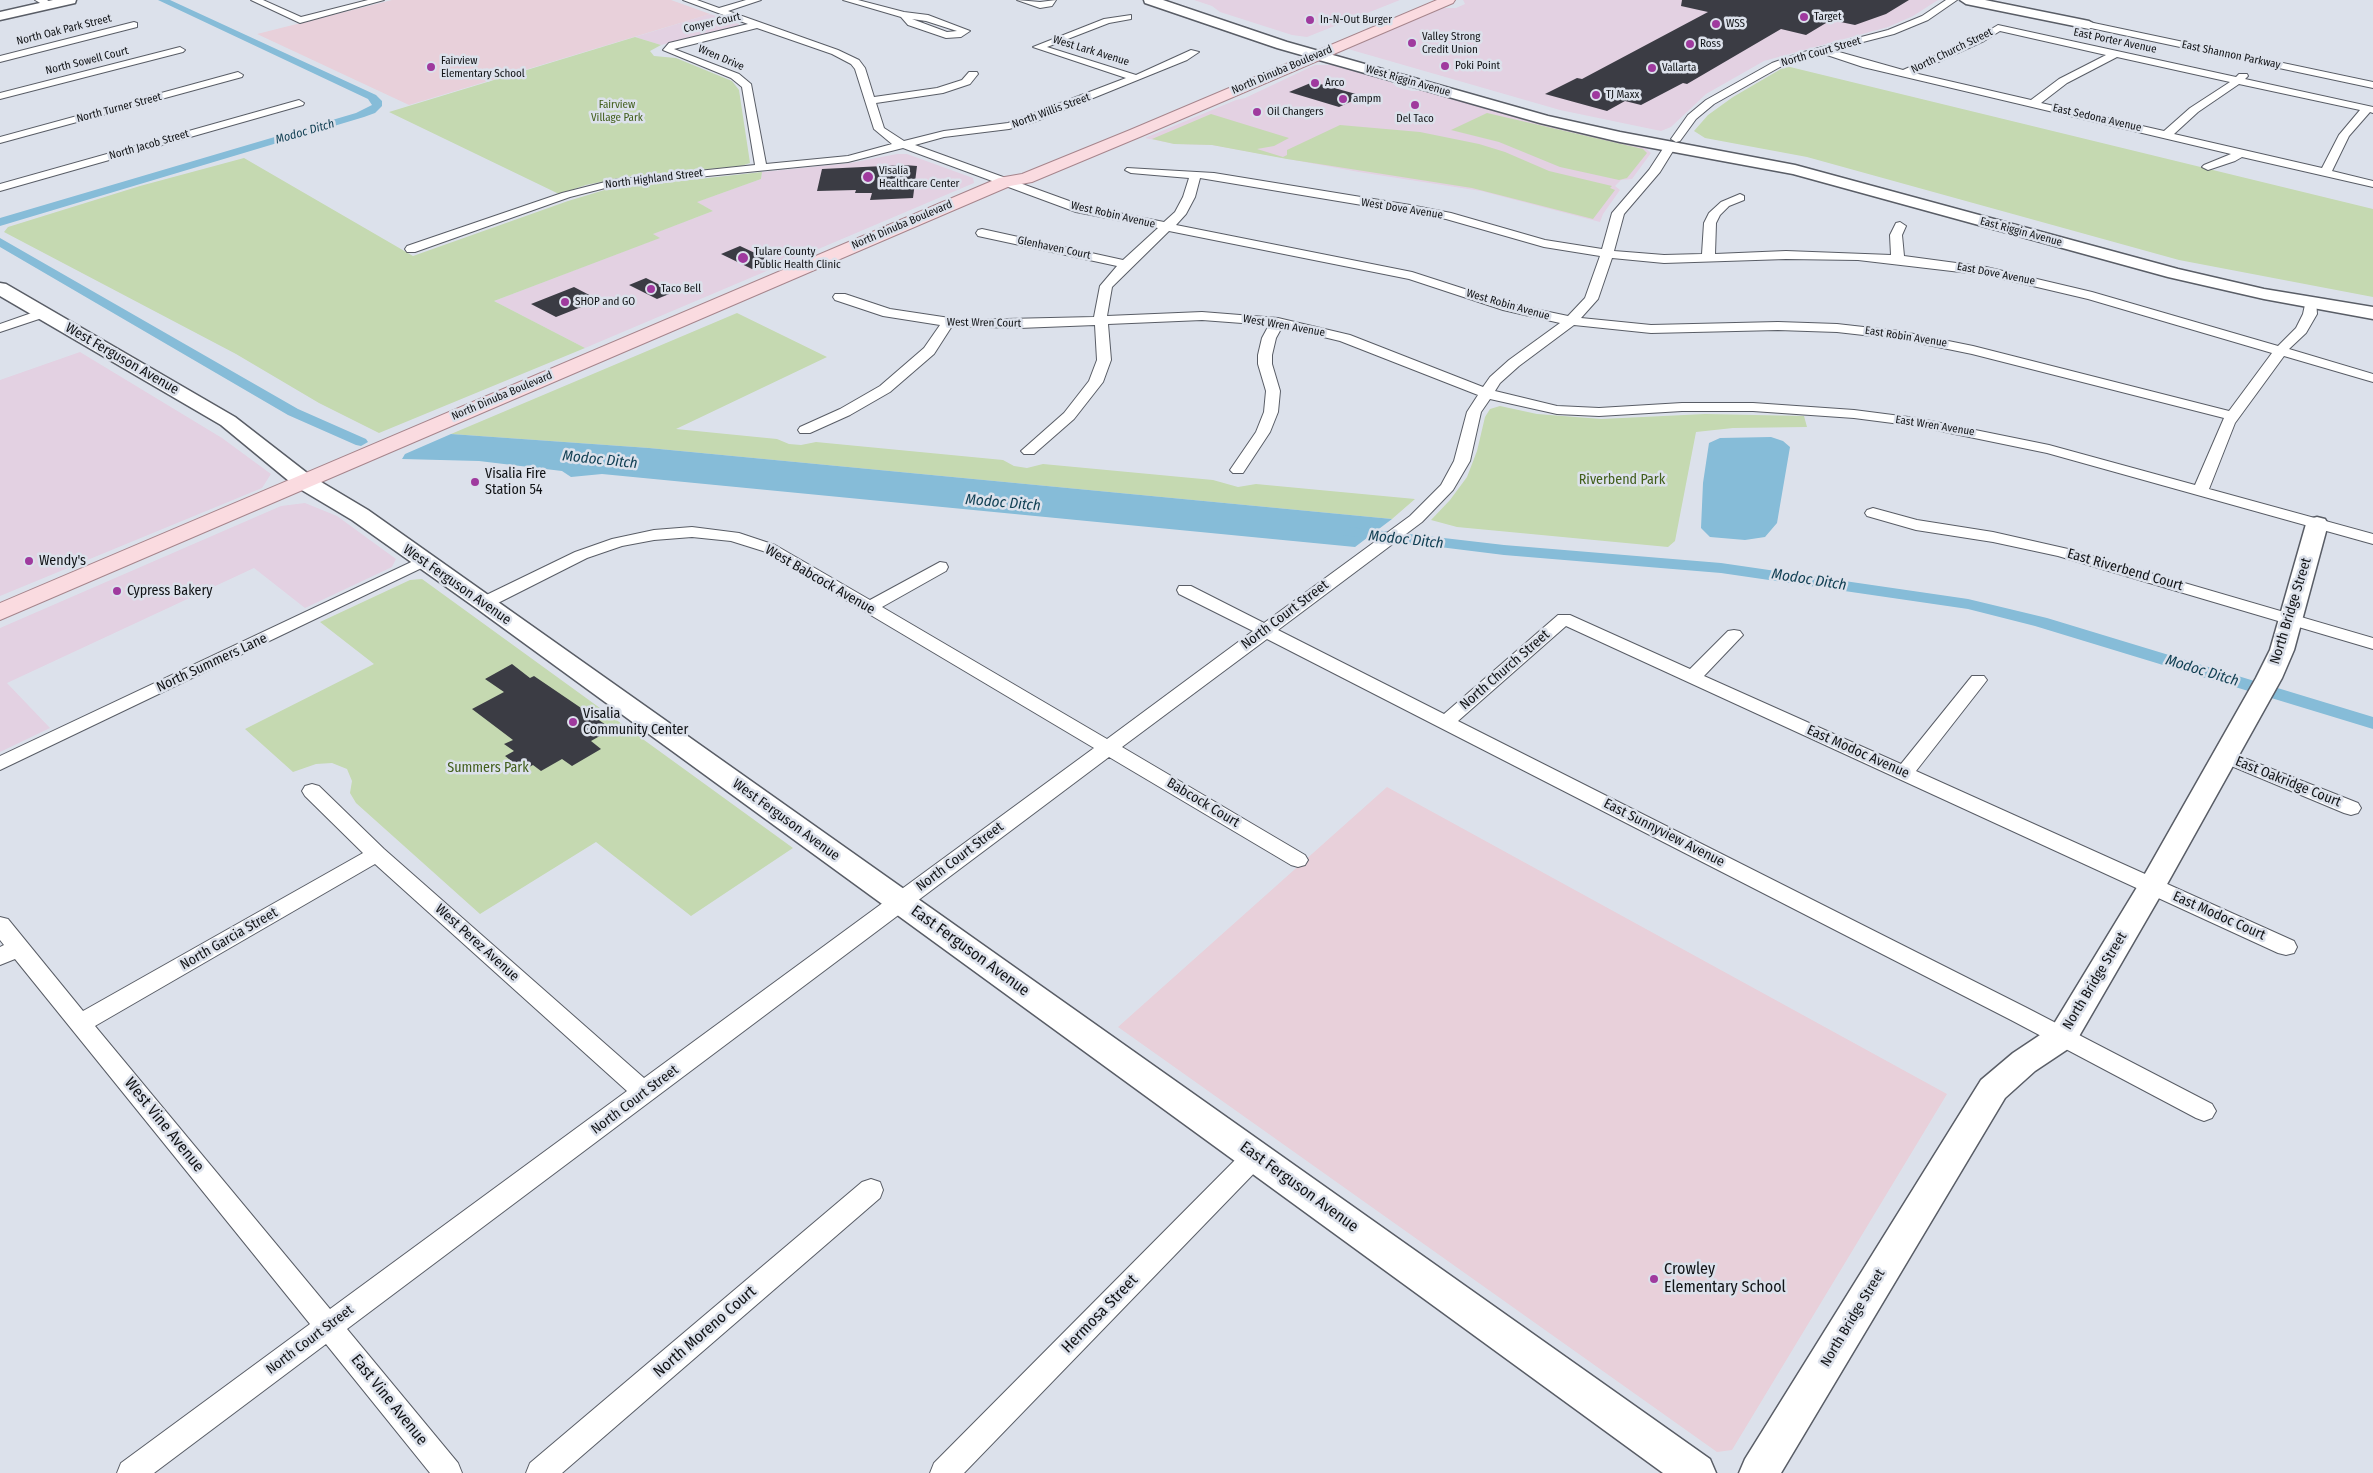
<!DOCTYPE html>
<style>
body{margin:0}
canvas{display:block;background:#dce1eb}
</style>
<canvas width="2373" height="1473"></canvas>
<script>
const ctx = document.querySelector('canvas').getContext('2d');
ctx.lineJoin = 'round';
function fill(path, color) { ctx.fillStyle = color; ctx.fill(path, 'evenodd'); }
const toPath = rows => new Path2D(rows.map(r => 'M' + r).join(''));
function strokePath(path, color, width, dash) { ctx.strokeStyle = color; ctx.lineWidth = width; ctx.lineCap = dash ? 'butt' : 'round'; ctx.setLineDash(dash || []); ctx.stroke(path); }
function drawText(font, color, halo, rows, align = 'center') {
  ctx.font = font + ' "Fira Sans Condensed",sans-serif'; ctx.lineWidth = 5; ctx.setLineDash([]); ctx.textBaseline = 'middle'; ctx.strokeStyle = halo; ctx.fillStyle = color; for (const [text, x, y, turn = 0] of rows) {
    ctx.save(); ctx.translate(x, y); ctx.rotate((+turn || 0) * Math.PI / 180); ctx.textAlign = isNaN(turn) ? turn : align; if (halo) ctx.strokeText(text, 0, 0); ctx.fillText(text, 0, 0); ctx.restore();
  }
}
fill(toPath([
 [1194,0,1400,0,1307,37,1292,35,1220,12,1212,6],
 [1463,0,1938,0,1913,16,1888,27,1764,61,1706,94,1671,127,1661,131,1560,110,1348,49,1351,46,1442,8,1456,8,1465,4],
 [710,14,739,24,739,26,661,45,635,37],
 [1315,65,1333,65,1391,82,1397,87,1412,91,1426,91,1545,125,1644,147,1651,153,1632,179,1621,180,1615,186,1620,190,1603,214,1600,222,1481,191,1359,172,1212,145,1175,144,1145,138,1236,100,1245,98],
 [897,154,907,154,973,178,974,183,585,348,494,301,659,238,652,234,713,211,696,202,761,179,762,172,850,163],
 [80,352,222,438,271,474,262,488,0,596,0,380],
 [305,503,337,516,396,559,392,567,305,608,254,568,7,683,50,728,0,752,0,628,281,506]
]), '#e3d1e2');
fill(toPath([
 [392,0,671,0,710,14,409,105,257,34],
 [1387,787,1947,1094,1732,1450,1717,1452,1118,1027]
]), '#e8d0da');
fill(toPath([
 [635,37,661,45,650,51,654,56,676,58,732,81,739,90,750,163,741,166,625,177,586,185,559,194,389,112],
 [1786,66,2373,209,2373,297,2179,260,1807,157,1705,138,1694,131,1708,115,1733,97],
 [1487,113,1643,149,1647,153,1627,178,1619,180,1560,167,1499,142,1451,130],
 [1211,114,1289,138,1274,146,1257,149,1283,157,1287,155,1287,150,1340,125,1420,132,1479,144,1505,152,1549,171,1612,186,1610,188,1615,190,1593,219,1472,188,1287,159,1212,145,1174,144,1152,139],
 [244,158,413,256,568,201,608,189,762,172,761,179,697,202,713,211,653,234,660,238,494,301,585,348,379,433,319,403,236,354,4,232,8,227,140,186],
 [737,313,827,357,676,429,777,439,789,444,801,445,816,442,1003,460,1014,466,1027,468,1043,464,1213,480,1238,487,1256,484,1415,499,1392,519,649,448,451,434],
 [1500,406,1537,414,1601,419,1705,414,1804,416,1807,427,1733,428,1696,432,1675,541,1668,547,1457,527,1431,520,1450,500,1467,477,1477,451,1485,417,1490,409],
 [422,579,793,848,691,916,596,842,480,914,356,803,350,793,352,781,347,769,332,763,316,764,293,772,245,729,374,664,320,622,410,580]
]), '#c5d9b1');
fill(toPath([
 [451,434,649,448,1392,519,1355,547,602,474,571,477,562,471,479,461,402,459,405,454],
 [1771,437,1783,441,1790,447,1777,523,1765,537,1745,540,1710,537,1701,528,1703,483,1709,443,1720,438]
]), '#86bcd8');
fill(toPath([
 [158,0,170,0,376,95,382,101,382,106,375,113,364,117,0,226,0,218,356,113,372,105,368,99,158,0],
 [0,238,298,409,366,439,368,442,361,446,356,445,288,415,0,247,0,238],
 [1349,527,1504,545,1721,563,1968,599,2047,618,2373,717,2373,729,2035,626,1968,609,1721,573,1504,555,1343,535,1341,532,1343,529,1349,527]
]), '#86bcd8');
fill(toPath([
 [1682,0,1909,0,1886,14,1855,25,1831,20,1806,35,1781,29,1687,84,1683,83,1641,105,1625,101,1607,111,1545,94,1577,78,1582,79,1708,12,1681,6],
 [1313,82,1363,96,1339,107,1289,92],
 [904,165,917,166,913,198,870,200,872,193,855,193,856,190,817,191,822,169],
 [740,246,772,261,752,269,721,254],
 [646,278,674,292,657,299,629,285],
 [574,287,599,300,556,317,531,304],
 [512,664,530,678,534,676,612,729,591,741,601,749,572,766,562,759,541,771,533,765,523,770,505,756,514,751,504,744,513,740,472,709,504,692,485,679]
]), '#3b3c44');
const street = toPath([
 [35,0,47,0,55,5,47,7,35,0],
 [251,0,263,0,301,17,368,0,384,0,300,23,251,0],
 [683,0,697,0,719,8,746,0,761,0,728,11,838,50,859,60,865,68,874,97,937,88,962,80,969,72,977,72,978,74,970,84,943,93,876,103,884,128,904,141,944,131,1008,123,1126,78,1033,47,1104,19,1131,15,1131,19,1109,23,1047,47,1136,75,1191,50,1199,52,1187,60,1034,122,1009,129,944,137,915,145,1083,206,1164,222,1175,212,1183,197,1189,178,1131,173,1125,170,1127,168,1214,173,1410,205,1451,213,1545,240,1602,249,1612,213,1649,170,1666,144,1670,143,1676,146,1660,172,1624,214,1614,251,1664,255,1702,254,1704,223,1709,213,1721,202,1740,194,1744,196,1744,200,1729,206,1720,215,1716,223,1715,254,1786,251,1891,255,1890,235,1896,223,1900,222,1906,226,1902,235,1904,256,1986,267,2092,292,2278,346,2296,328,2303,314,2306,300,2316,300,2317,314,2306,333,2289,349,2373,374,2373,382,2284,356,2235,423,2209,489,2373,534,2373,544,2047,453,1916,426,1854,418,1753,411,1682,411,1599,416,1557,414,1490,399,1481,412,1470,461,1453,490,1422,522,1278,630,1444,714,1558,615,1570,615,1690,669,1728,631,1734,630,1740,631,1743,635,1704,676,1901,764,1972,676,1984,676,1987,680,1984,684,1916,771,2294,941,2297,947,2294,953,2286,955,2278,953,1566,626,1458,721,2027,1008,2212,1104,2216,1111,2212,1118,2204,1121,2196,1118,2011,1020,1267,639,1122,747,1305,855,1308,860,1305,865,1298,867,1291,865,1109,757,347,1329,458,1463,462,1473,430,1473,326,1344,154,1473,117,1473,121,1463,310,1324,15,959,0,965,0,947,4,945,0,940,0,917,8,919,83,1011,363,853,305,796,302,791,305,786,312,784,319,786,384,849,644,1078,1094,748,763,551,731,541,692,537,654,540,622,546,587,558,490,607,478,607,475,603,478,599,575,552,612,539,654,530,692,527,739,533,775,545,870,600,940,562,946,563,948,567,946,571,882,607,1107,739,1253,631,1179,594,1177,590,1179,586,1191,586,1264,623,1410,516,1441,485,1454,461,1467,412,1478,395,1340,341,1282,327,1276,338,1272,355,1272,364,1280,391,1278,412,1270,432,1243,473,1233,473,1230,470,1256,432,1264,412,1266,391,1258,364,1258,355,1262,338,1269,325,1202,320,1108,324,1111,360,1103,382,1074,419,1034,454,1024,454,1021,451,1064,413,1089,381,1097,360,1095,325,1019,328,952,326,934,354,890,392,850,415,810,433,800,433,798,430,800,427,840,409,880,386,924,348,940,325,883,316,835,300,833,297,835,294,845,294,890,309,963,320,1094,317,1100,286,1117,266,978,236,976,233,978,230,982,229,1123,260,1158,228,1076,212,903,148,848,162,617,185,570,197,415,252,407,252,405,249,407,246,562,193,613,180,755,165,742,87,731,78,663,50,669,43,748,24,683,0],
 [757,28,832,54,851,64,855,69,874,129,892,144,848,156,766,164,751,84,739,74,674,49,757,28],
 [1200,178,1446,219,1544,247,1600,256,1585,298,1568,316,1511,304,1412,272,1176,225,1186,214,1195,197,1200,178],
 [1169,231,1409,279,1503,310,1560,323,1509,360,1490,377,1483,387,1350,335,1278,318,1202,312,1107,316,1112,287,1169,231],
 [1612,258,1664,263,1786,259,1858,260,1986,275,2088,299,2272,353,2229,411,1973,346,1899,331,1837,324,1778,322,1651,325,1581,318,1598,299,1612,258],
 [1574,325,1651,333,1778,330,1837,332,1899,339,1972,354,2224,418,2195,485,2049,445,1916,418,1854,410,1753,403,1682,403,1599,408,1557,406,1495,391,1500,383,1519,366,1574,325],
 [375,864,627,1091,330,1309,95,1026,375,864],
 [843,0,858,0,904,12,928,15,970,31,961,37,946,38,908,25,901,17,843,0],
 [912,19,926,21,957,31,947,32,912,19],
 [1017,0,1040,2,1056,0,1052,6,1040,8,1017,0],
 [1946,0,1957,0,1928,20,1894,34,1832,50,1903,70,1978,37,1998,25,2236,77,2239,74,2247,74,2248,76,2245,79,2373,107,2373,113,2370,112,2349,136,2332,171,2373,181,2373,187,2242,157,2235,161,2208,170,2202,167,2204,165,2231,154,1863,67,1821,53,1780,67,1714,104,1696,119,1680,141,1676,142,1671,139,1688,115,1706,100,1772,63,1800,53,1888,30,1922,16,1946,0],
 [2000,31,2106,55,2059,79,2031,100,1914,73,1984,41,2000,31],
 [2117,57,2230,82,2190,108,2164,131,2041,103,2067,83,2117,57],
 [2239,84,2360,110,2339,135,2322,168,2174,134,2198,112,2239,84],
 [134,22,137,23,137,27,0,62,0,56,134,22],
 [2089,22,2373,82,2373,88,2086,27,2086,23,2089,22],
 [180,47,185,50,183,52,0,99,0,93,180,47],
 [238,72,243,75,242,77,0,143,0,137,238,72],
 [299,100,304,103,303,105,0,191,0,184,299,100],
 [43,309,50,313,48,316,0,332,0,324,43,309],
 [1873,508,1917,520,1993,532,2068,549,2373,638,2373,649,2058,556,1993,542,1916,530,1867,516,1865,513,1867,510,1873,508],
 [424,556,430,558,432,561,430,564,0,770,0,756,424,556],
 [2224,750,2358,803,2361,808,2358,813,2351,815,2344,813,2217,760,2214,756,2217,752,2224,750],
 [1255,1146,1264,1149,1267,1156,1264,1163,964,1473,930,1473,934,1463,1246,1149,1255,1146],
 [871,1179,880,1182,883,1190,880,1198,562,1473,526,1473,530,1463,862,1182,871,1179]
]);
const secondary = toPath([
 [53,0,76,0,75,3,0,20,0,12,53,0],
 [1144,0,1163,0,1287,42,1548,116,1620,132,1795,165,2178,269,2264,289,2373,307,2373,319,2264,299,2168,277,1793,174,1620,142,1540,123,1277,48,1145,3,1144,0],
 [1960,0,1985,0,2089,21,2096,25,2089,29,1966,4,1960,0],
 [0,283,6,284,235,417,311,476,368,510,1710,1459,1716,1473,1663,1473,476,608,352,520,295,486,221,425,0,296,0,283],
 [2317,517,2325,519,2328,524,2294,650,2282,678,2166,886,2074,1045,2035,1071,2005,1098,1781,1473,1739,1473,1745,1459,1981,1080,2013,1053,2052,1027,2142,879,2256,678,2270,650,2306,524,2309,519,2317,517]
]);
const primary = toPath([
 [1437,0,1455,0,1453,3,1142,136,1032,182,1010,186,0,620,0,603,999,178,1022,174,1130,130,1437,0]
]);
strokePath(street, '#595d66', 2);
strokePath(secondary, '#595d66', 3);
strokePath(primary, '#a6858c', 2);
fill(street, '#fff');
fill(secondary, '#fff');
fill(primary, '#fadbe0');
for (const [x, y, r, color] of [
 [1804,17,5,"#9f3a9e"],
 [1310,20,5,"#9f3a9e"],
 [1716,24,5,"#9f3a9e"],
 [1412,43,5,"#9f3a9e"],
 [1690,44,5,"#9f3a9e"],
 [1445,66,5,"#9f3a9e"],
 [431,67,5,"#9f3a9e"],
 [1652,68,5,"#9f3a9e"],
 [1315,83,5,"#9f3a9e"],
 [1596,95,5,"#9f3a9e"],
 [1343,99,5,"#9f3a9e"],
 [1415,105,5,"#9f3a9e"],
 [1257,112,5,"#9f3a9e"],
 [868,177,6,"#9f3a9e"],
 [743,258,6,"#9f3a9e"],
 [651,289,5,"#9f3a9e"],
 [565,302,5,"#9f3a9e"],
 [475,482,5,"#9f3a9e"],
 [29,561,5,"#9f3a9e"],
 [117,591,5,"#9f3a9e"],
 [573,722,5,"#9f3a9e"],
 [1654,1279,5,"#9f3a9e"]
]) { const dot = new Path2D(); dot.arc(x, y, r, 0, 2 * Math.PI); ctx.fillStyle = color; ctx.fill(dot); strokePath(dot, '#dce1eb', 2); }
drawText('11px', '#111316', '#dce1eb', [
 ["Target",1814,17],
 ["In-N-Out Burger",1320,20],
 ["WSS",1726,24],
 ["Valley Strong",1422,37],
 ["Credit Union",1422,50],
 ["Ross",1700,44],
 ["Fairview",441,61],
 ["Elementary School",441,74],
 ["Poki Point",1455,66],
 ["Vallarta",1662,68],
 ["Arco",1325,83],
 ["TJ Maxx",1606,95],
 ["ampm",1353,99],
 ["Oil Changers",1267,112],
 ["Del Taco",1415,119,"center"],
 ["Visalia",879,171],
 ["Healthcare Center",879,184],
 ["Tulare County",754,252],
 ["Public Health Clinic",754,265],
 ["Taco Bell",661,289],
 ["SHOP and GO",575,302]
], 'left');
drawText('11px', '#111316', '#dce1eb', [
 ["Conyer Court",712,23,-13],
 ["North Oak Park Street",64,30,-14],
 ["East Porter Avenue",2115,41,12],
 ["West Lark Avenue",1091,51,17],
 ["North Church Street",1952,51,-26],
 ["North Court Street",1821,52,-16],
 ["East Shannon Parkway",2231,55,12],
 ["Wren Drive",721,58,23],
 ["North Sowell Court",87,61,-14],
 ["North Dinuba Boulevard",1282,70,-23],
 ["West Riggin Avenue",1408,81,16],
 ["North Turner Street",119,108,-15],
 ["North Willis Street",1051,111,-20],
 ["East Sedona Avenue",2097,118,13],
 ["North Jacob Street",149,145,-16],
 ["North Highland Street",654,179,-7],
 ["West Dove Avenue",1402,209,9],
 ["West Robin Avenue",1113,215,13],
 ["North Dinuba Boulevard",902,225,-23],
 ["East Riggin Avenue",2021,232,15],
 ["Glenhaven Court",1054,248,12],
 ["East Dove Avenue",1996,274,11],
 ["West Robin Avenue",1508,305,16],
 ["West Wren Court",984,323,1],
 ["West Wren Avenue",1284,326,10],
 ["East Robin Avenue",1906,337,9],
 ["North Dinuba Boulevard",502,396,-23],
 ["East Wren Avenue",1935,426,9]
]);
drawText('11px', '#415e1b', '#dce1eb', [
 ["Fairview",617,105],
 ["Village Park",617,118]
]);
drawText('italic 12px', '#124054', '#dce1eb', [
 ["Modoc Ditch",305,132,-16]
]);
drawText('14px', '#111316', '#dce1eb', [
 ["West Ferguson Avenue",122,359,30],
 ["East Riverbend Court",2125,570,16],
 ["West Babcock Avenue",820,580,30],
 ["West Ferguson Avenue",457,585,35],
 ["North Bridge Street",2291,611,-73],
 ["North Court Street",1285,615,-37],
 ["North Summers Lane",212,663,-25],
 ["North Church Street",1505,670,-41],
 ["East Modoc Avenue",1858,752,24],
 ["East Oakridge Court",2288,782,22],
 ["Babcock Court",1203,803,31],
 ["West Ferguson Avenue",786,820,36],
 ["East Sunnyview Avenue",1664,833,27],
 ["North Court Street",960,857,-37],
 ["East Modoc Court",2219,916,24],
 ["North Garcia Street",229,939,-30],
 ["West Perez Avenue",477,943,42],
 ["North Bridge Street",2095,981,-59],
 ["North Court Street",635,1100,-37],
 ["North Bridge Street",1853,1318,-59],
 ["North Court Street",310,1340,-37]
]);
drawText('14px', '#111316', '#dce1eb', [
 ["Visalia Fire",485,474],
 ["Station 54",485,490],
 ["Wendy's",39,561],
 ["Cypress Bakery",127,591],
 ["Visalia",583,714],
 ["Community Center",583,730]
], 'left');
drawText('14px', '#415e1b', '#dce1eb', [
 ["Riverbend Park",1622,480],
 ["Summers Park",488,768]
]);
drawText('italic 15px', '#124054', '#dce1eb', [
 ["Modoc Ditch",600,460,6],
 ["Modoc Ditch",1003,503,5],
 ["Modoc Ditch",1406,540,6],
 ["Modoc Ditch",1809,580,9],
 ["Modoc Ditch",2202,671,17]
]);
drawText('16px', '#111316', '#dce1eb', [
 ["East Ferguson Avenue",970,951,36],
 ["West Vine Avenue",164,1125,51],
 ["East Ferguson Avenue",1299,1187,36],
 ["Hermosa Street",1100,1314,-46],
 ["North Moreno Court",705,1332,-41],
 ["East Vine Avenue",389,1400,51]
]);
drawText('16px', '#111316', '#dce1eb', [
 ["Crowley",1664,1270],
 ["Elementary School",1664,1288]
], 'left');
</script>
